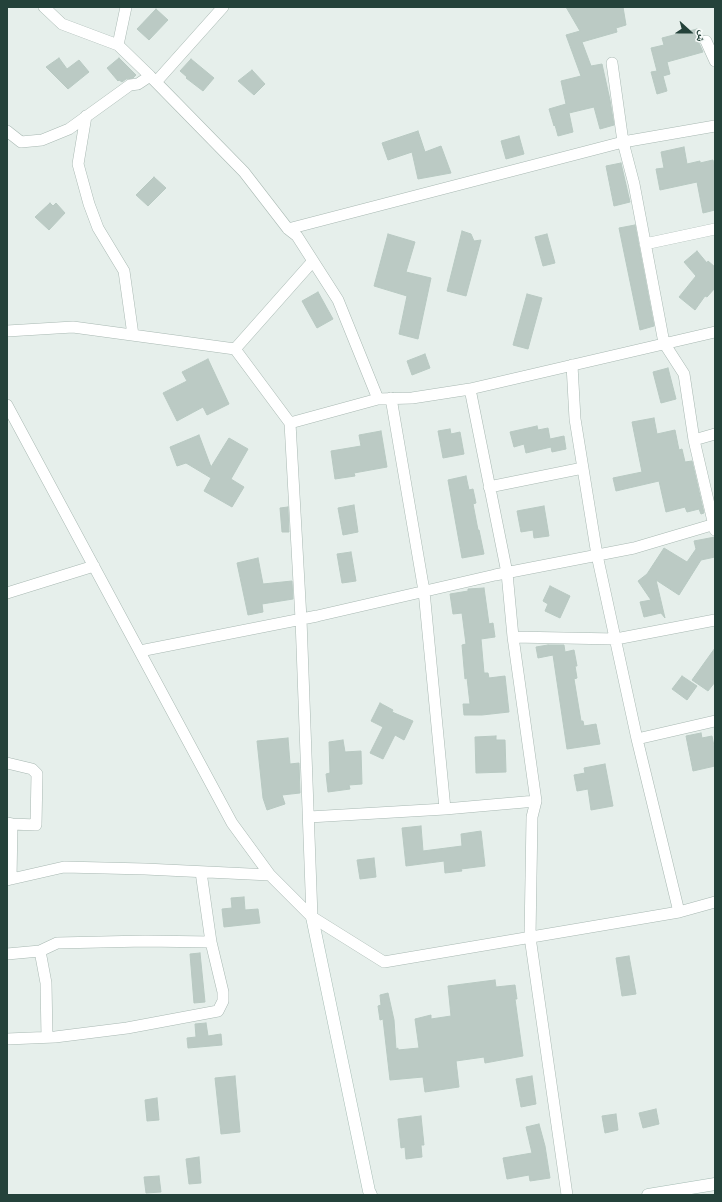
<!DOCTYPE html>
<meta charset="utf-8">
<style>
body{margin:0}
#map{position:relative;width:722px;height:1202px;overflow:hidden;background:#e6efeb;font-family:"Varela Round","Noto Naskh Arabic",sans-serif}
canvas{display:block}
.frame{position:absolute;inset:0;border:8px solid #24423a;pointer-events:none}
.north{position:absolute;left:670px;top:12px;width:40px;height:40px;-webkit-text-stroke:3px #f7fbf9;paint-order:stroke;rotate:111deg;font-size:11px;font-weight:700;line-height:16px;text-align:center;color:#24423a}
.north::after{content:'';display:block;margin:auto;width:14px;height:18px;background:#24423a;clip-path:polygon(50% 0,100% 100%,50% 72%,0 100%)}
</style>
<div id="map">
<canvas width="722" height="1202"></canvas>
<div class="frame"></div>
<div class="north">ش</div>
</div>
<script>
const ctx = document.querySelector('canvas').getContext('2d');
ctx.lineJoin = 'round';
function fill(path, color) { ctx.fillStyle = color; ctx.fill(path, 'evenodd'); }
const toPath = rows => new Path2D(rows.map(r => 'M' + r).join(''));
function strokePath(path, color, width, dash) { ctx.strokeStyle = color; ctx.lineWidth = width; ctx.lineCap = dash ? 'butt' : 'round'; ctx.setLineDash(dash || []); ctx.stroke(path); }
const building = toPath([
 [566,7,623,7,626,25,616,28,617,32,582,42,591,66,602,64,610,100,614,125,600,129,594,107,569,113,573,132,558,136,555,125,554,126,549,109,566,104,561,81,581,76,566,35,580,31,566,7],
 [156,9,168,20,149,40,137,29,156,9],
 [697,29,700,38,699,43,703,52,667,62,670,74,663,76,667,91,657,94,651,72,657,71,651,48,664,45,662,38,697,29],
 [59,58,67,69,79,60,89,72,68,89,46,67,59,58],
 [119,58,136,75,133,78,126,79,122,82,119,80,118,81,107,68,119,58],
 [191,59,214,78,203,91,186,78,187,77,180,71,191,59],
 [252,70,265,84,254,95,238,81,252,70],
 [418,131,425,152,441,146,451,173,418,179,412,152,388,160,382,143,418,131],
 [519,136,524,154,506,159,501,141,519,136],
 [684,147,687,164,700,161,700,163,713,160,715,169,715,210,703,213,697,182,660,190,656,169,664,168,661,152,684,147],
 [621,163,630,202,614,206,606,166,621,163],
 [154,177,166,188,148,206,136,195,154,177],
 [50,203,53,206,56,203,65,213,49,230,35,217,50,203],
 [635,225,654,326,640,330,619,228,635,225],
 [462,231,471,234,474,241,481,240,466,296,447,291,462,231],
 [388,234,415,242,406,272,431,278,418,339,399,334,407,296,374,286,388,234],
 [547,234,555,263,543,266,535,237,547,234],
 [697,251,707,263,708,261,715,267,715,288,707,297,705,296,695,310,679,297,696,276,684,262,697,251],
 [318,292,333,319,317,328,302,301,318,292],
 [527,294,542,298,528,349,513,345,527,294],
 [425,354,430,368,412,375,407,361,425,354],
 [208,359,229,404,207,415,203,407,177,421,163,393,187,381,182,372,208,359],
 [668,368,676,399,661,403,653,372,668,368],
 [654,418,657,434,675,430,679,450,682,449,685,462,692,461,704,513,701,514,699,509,687,512,685,507,666,512,659,481,616,491,613,478,642,472,632,422,654,418],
 [537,426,538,430,548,428,550,439,564,436,566,449,552,452,551,447,526,453,524,444,514,447,510,432,537,426],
 [450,429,451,434,460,432,464,454,443,458,438,431,450,429],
 [381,431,387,467,354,473,355,476,335,479,331,451,361,446,359,435,381,431],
 [199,435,211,467,229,438,248,449,231,479,244,487,232,507,204,491,211,478,186,463,177,466,170,447,199,435],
 [466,476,469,490,473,489,476,503,473,504,478,530,479,530,484,554,462,558,448,480,466,476],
 [354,505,358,532,343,535,338,508,354,505],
 [544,506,549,536,534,538,533,530,521,532,517,511,544,506],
 [288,507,289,532,282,532,280,508,288,507],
 [715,537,715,557,701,560,679,595,656,580,665,618,661,613,644,617,640,602,651,600,638,581,647,574,664,548,687,562,696,549,694,541,715,537],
 [351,552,356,581,342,583,337,554,351,552],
 [258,558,263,584,292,581,293,599,262,604,263,612,248,615,237,563,258,558],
 [550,586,570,596,560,618,545,611,548,604,543,601,550,586],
 [484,588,489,624,493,623,495,637,481,639,484,673,488,673,489,678,505,676,509,712,482,715,464,715,463,704,470,704,467,678,465,679,462,645,466,644,462,613,453,614,450,594,468,591,468,589,484,588],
 [548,645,564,645,565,652,574,650,577,666,575,666,577,678,574,679,581,721,583,721,584,726,596,724,600,744,567,749,553,655,538,658,536,647,548,645],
 [715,648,715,682,708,691,692,680,715,648],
 [682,676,697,686,687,700,672,689,682,676],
 [380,703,393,710,392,712,413,721,404,740,395,735,383,759,370,753,383,727,371,721,380,703],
 [701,733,702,738,712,736,715,751,715,766,693,771,686,736,701,733],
 [496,736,496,740,505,740,506,772,476,773,475,737,496,736],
 [288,738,290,764,299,763,300,793,282,795,285,804,267,810,263,798,257,741,288,738],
 [343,740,345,752,361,751,362,784,349,785,350,789,328,792,326,774,330,773,329,742,343,740],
 [605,764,613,806,591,810,588,789,577,791,574,775,585,773,584,768,605,764],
 [421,826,423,851,462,846,461,834,481,831,485,866,461,869,462,871,445,873,444,861,406,866,402,828,421,826],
 [374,858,376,877,360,879,357,860,374,858],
 [244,897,245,910,258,909,260,923,224,927,222,909,232,908,231,898,244,897],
 [200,953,205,1002,194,1003,190,954,200,953],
 [629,956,636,994,622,996,616,958,629,956],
 [495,980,496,987,515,985,517,999,515,999,523,1056,485,1063,484,1057,456,1061,459,1087,425,1092,423,1077,390,1080,383,1019,380,1020,378,1006,381,1005,380,995,388,993,394,1020,396,1049,398,1048,398,1050,419,1048,415,1019,431,1015,431,1019,451,1016,448,986,495,980],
 [206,1023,208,1036,221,1034,222,1045,188,1048,187,1038,196,1037,195,1024,206,1023],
 [235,1076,240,1132,221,1134,215,1078,235,1076],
 [532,1076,536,1104,521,1107,516,1079,532,1076],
 [157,1098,159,1120,147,1121,145,1100,157,1098],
 [656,1109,659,1124,643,1128,639,1113,656,1109],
 [616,1114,618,1130,605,1133,602,1116,616,1114],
 [421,1116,424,1145,421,1145,422,1157,406,1159,405,1147,401,1148,398,1119,421,1116],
 [539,1124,545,1146,550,1178,530,1181,529,1175,507,1179,503,1158,532,1153,526,1127,539,1124],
 [199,1157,201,1183,189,1184,186,1159,199,1157],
 [159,1176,161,1192,146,1193,144,1177,159,1176]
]);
fill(building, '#bbcac4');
strokePath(building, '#b8c9c2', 1);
const street = toPath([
 [44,7,62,24,118,45,150,76],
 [706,41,715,61],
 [118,45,126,7],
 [612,63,623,142,634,184,664,343,684,374,694,440,715,530],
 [156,82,223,7],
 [86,116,78,164,89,204,98,228,124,271,133,335],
 [7,131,21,142,42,140,69,129,130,85,138,84,150,76,244,172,288,229,297,236,338,300,378,399],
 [288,229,623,142,715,126],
 [645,244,715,229],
 [7,331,73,327,235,349],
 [572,365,575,419,597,555,637,739,679,912],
 [470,389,507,573,513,637,536,801,532,817,530,937,567,1195],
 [391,398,424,591,445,809],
 [7,405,232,823,270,875,312,917,384,962,679,912,715,902],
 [290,423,378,399,412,398,470,389,715,332],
 [694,440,715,434],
 [489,487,583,468],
 [7,593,94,566],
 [513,637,616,639,715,620],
 [140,651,317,616,495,575,634,548,715,524],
 [637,739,715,721],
 [7,763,32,769,37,774,36,825,12,824,7,823],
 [309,817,445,809,536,801],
 [201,872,211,942],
 [11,879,12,824],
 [7,880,64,867,145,869,270,875],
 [312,917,301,619,290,423,235,349,313,261],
 [40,951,46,983,47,1037],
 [7,954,40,951,57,943,145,941,211,942,223,992,223,1001,218,1011,127,1028,55,1037,7,1039]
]);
const secondary = toPath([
 [312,917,369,1191,371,1195],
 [648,1195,715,1184]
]);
strokePath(street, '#a8b8b2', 12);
strokePath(secondary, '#a4bbb3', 13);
strokePath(street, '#fff', 11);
strokePath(secondary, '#fff', 12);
</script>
